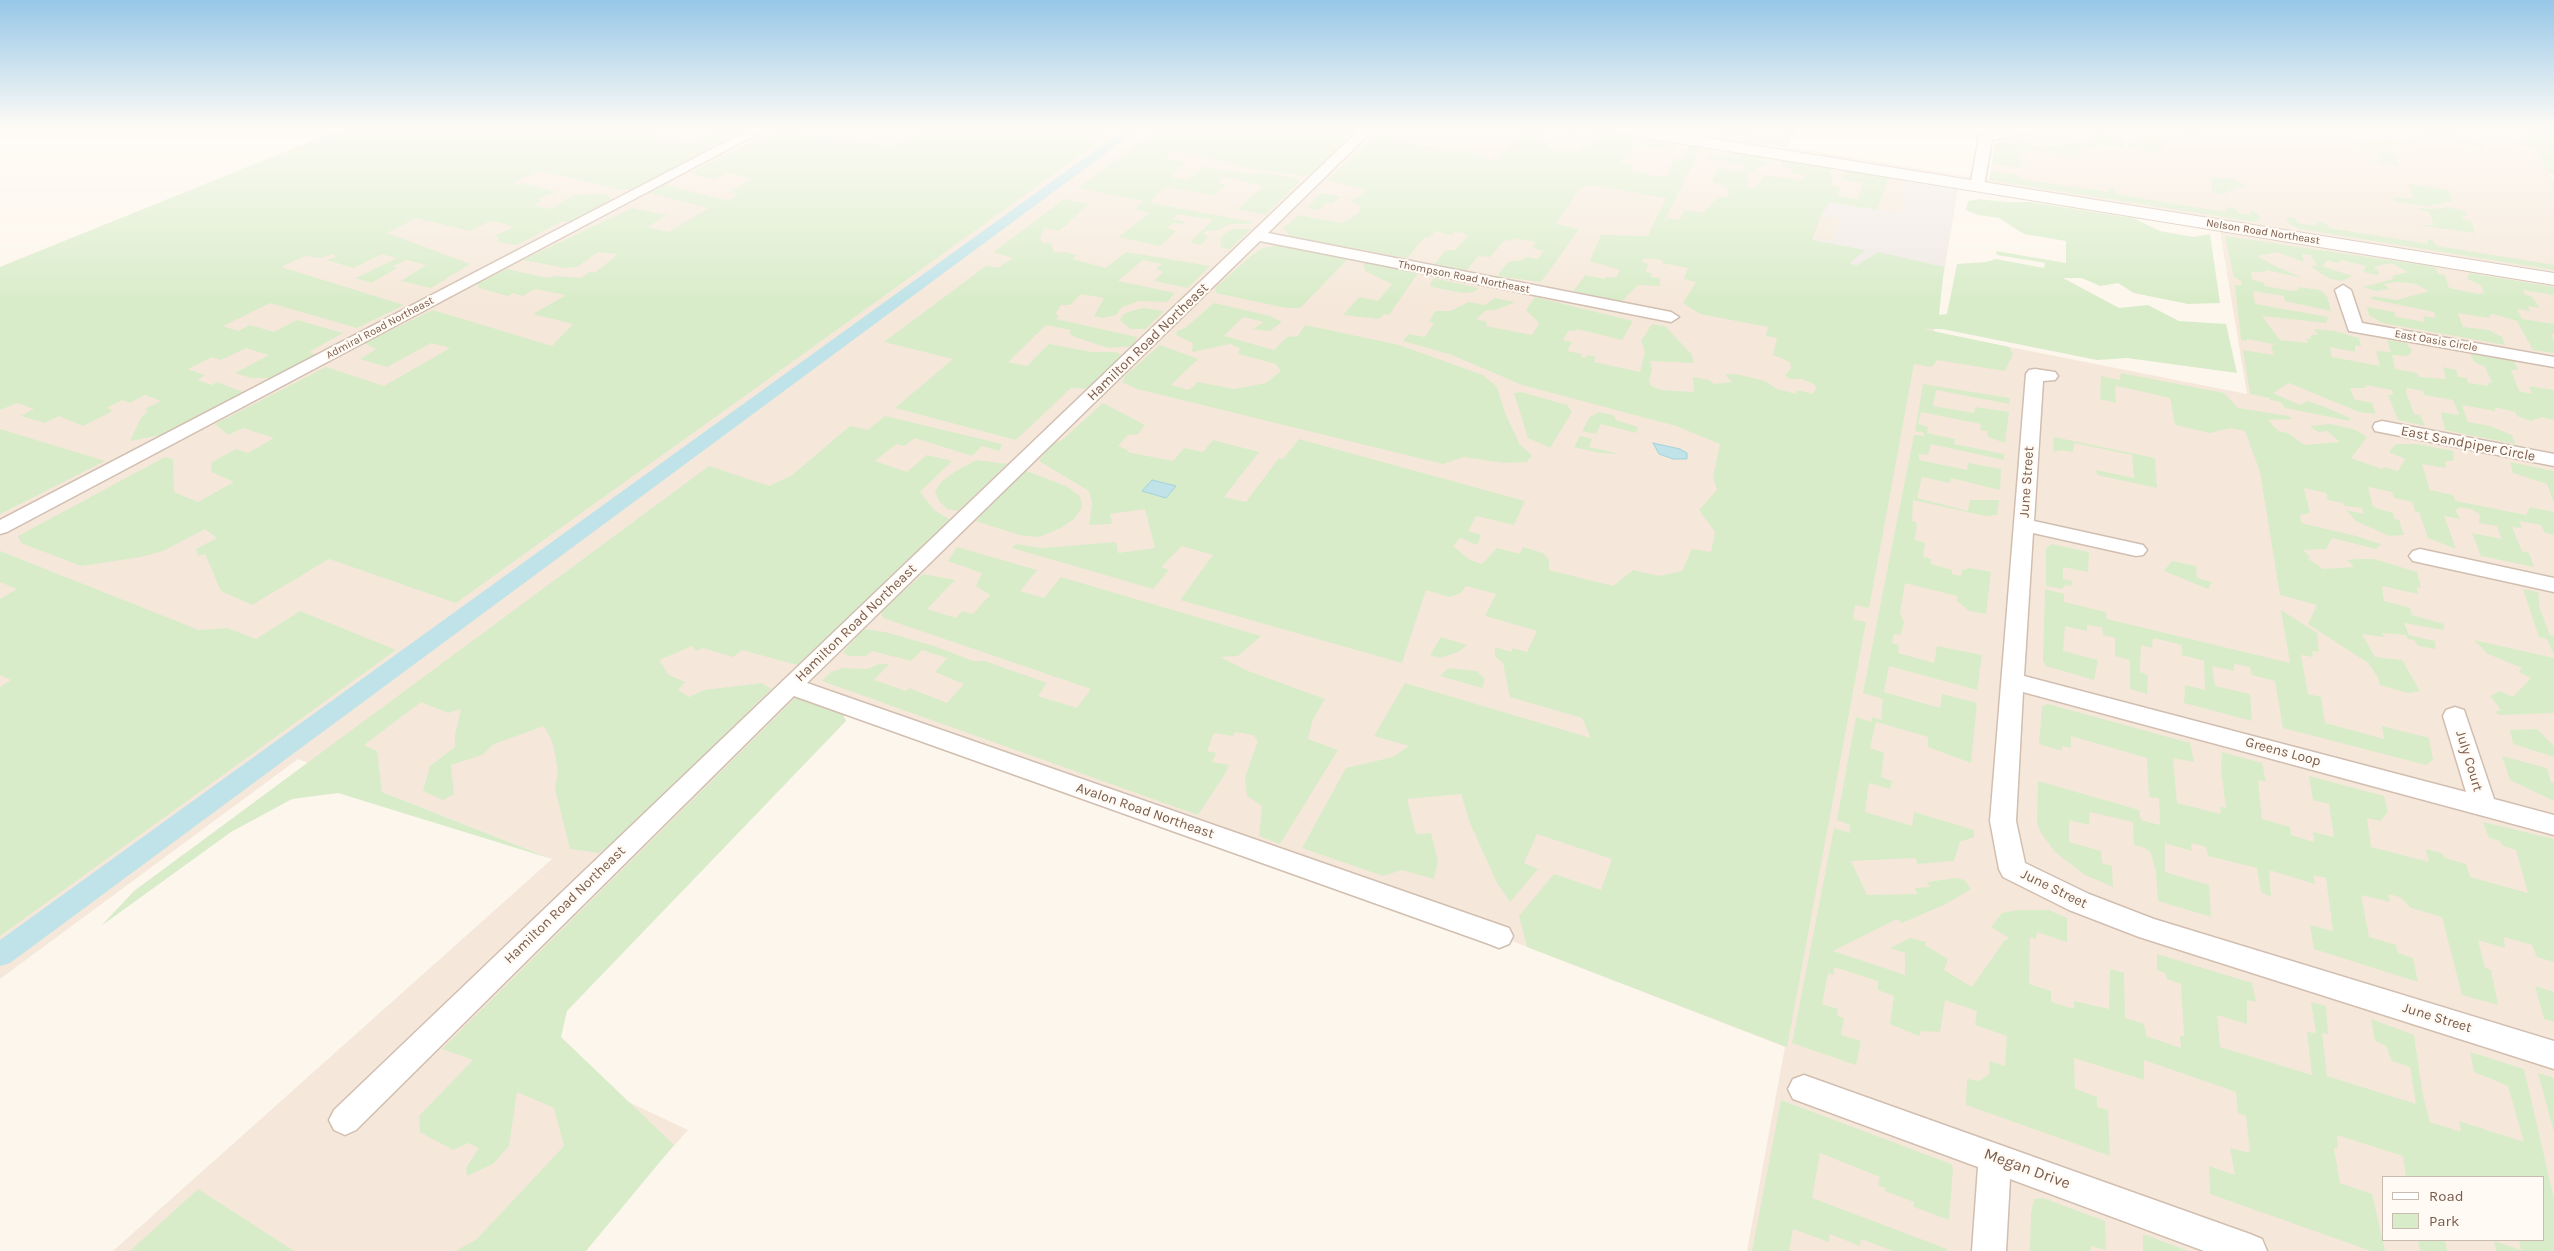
<!DOCTYPE html>
<style>
body{margin:0}
#map{position:relative;width:2554px;height:1251px;overflow:hidden;background:#fdf6ec;font-family:Karla,sans-serif}
canvas{display:block}
.legend{position:absolute;left:2382px;top:1176px;width:162px;height:65px;box-sizing:border-box;background:#fffaf3;border:1px solid #cabbb1;margin:0;padding:6px 9px;list-style:none;font-size:15px;color:#7a5c4d}
.legend li{display:flex;align-items:center;gap:10px;height:25px}
.legend b{width:25px;border:1px solid #cabbb1}
</style>
<div id="map">
<canvas width="2554" height="1251"></canvas>
<ul class="legend">
<li><b style="height:6px;background:#fff"></b>Road</li>
<li><b style="height:14px;background:#d8ecc9"></b>Park</li>
</ul>
</div>
<script>
const ctx = document.querySelector('canvas').getContext('2d');
ctx.lineJoin = 'round';
function fill(path, color) { ctx.fillStyle = color; ctx.fill(path, 'evenodd'); }
const toPath = rows => new Path2D(rows.map(r => 'M' + r).join(''));
function strokePath(path, color, width, dash) { ctx.strokeStyle = color; ctx.lineWidth = width; ctx.lineCap = dash ? 'butt' : 'round'; ctx.setLineDash(dash || []); ctx.stroke(path); }
function drawText(font, color, halo, rows, align = 'center') {
  ctx.font = font + ' Karla,sans-serif'; ctx.lineWidth = 4.5; ctx.setLineDash([]); ctx.textBaseline = 'middle'; ctx.strokeStyle = halo; ctx.fillStyle = color; for (const [text, x, y, turn = 0] of rows) {
    ctx.save(); ctx.translate(x, y); ctx.rotate((+turn || 0) * Math.PI / 180); ctx.textAlign = isNaN(turn) ? turn : align; if (halo) ctx.strokeText(text, 0, 0); ctx.fillText(text, 0, 0); ctx.restore();
  }
}
fill(toPath([
 [344,128,1796,128,1788,147,1989,180,1995,143,2047,128,2266,128,2345,143,2406,139,2436,128,2523,128,2554,182,2554,1251,1747,1251,1785,1047,1499,936,843,705,514,1048,688,1130,580,1251,113,1251,552,859,298,759,0,979,0,267],
 [1958,188,2220,231,2247,394,1934,332],
 [2383,1177,2543,1177,2543,1240,2383,1240]
]), '#f5e8da');
fill(toPath([
 [1907,180,1957,188,1940,297,1801,272,1813,238,1833,241,1841,219,1821,215,1830,202,1901,214]
]), '#efe9e4');
fill(toPath([
 [2266,128,2436,128,2406,139,2345,143]
]), '#f3e8fa');
fill(toPath([
 [344,128,662,128,662,132,666,133,659,137,687,142,712,130,707,129,710,128,752,128,638,188,623,190,539,171,513,183,518,185,522,183,557,192,537,199,542,201,533,205,549,209,575,195,605,194,612,199,573,222,562,221,517,245,498,242,499,238,495,236,514,227,498,222,490,221,470,231,416,218,387,233,470,264,431,288,401,281,426,265,407,260,393,266,397,268,371,283,356,278,397,258,382,254,353,268,327,260,336,257,333,254,321,258,305,256,281,267,404,305,357,328,270,303,223,326,238,331,250,325,274,332,297,320,343,333,309,352,317,355,274,378,251,378,235,373,269,355,246,348,221,360,212,357,188,369,205,375,197,380,212,385,217,382,243,392,166,434,130,441,141,418,148,411,145,409,161,401,145,395,130,403,122,400,107,408,113,411,83,426,59,416,45,423,21,416,34,409,17,403,0,410,0,267],
 [780,128,889,146,925,128,1118,128,456,603,329,559,252,605,221,591,205,554,198,556,196,549,217,538,205,529,163,551,141,557,81,566,21,543,18,536,165,457,173,459,174,492,198,502,234,482,211,472,212,462,236,449,248,453,274,438,243,428,228,435,215,424,326,367,384,386,450,348,431,343,387,367,360,359,376,349,364,343,433,310,552,346,573,324,533,314,566,295,535,289,523,296,513,293,508,296,479,288,477,284,507,269,547,278,555,276,581,278,589,272,596,272,618,254,598,252,577,267,565,268,523,260,632,208,667,215,647,227,669,232,709,208,646,192,662,184,728,201,739,194,730,192,752,179,727,173,715,180,690,173],
 [1155,128,1362,128,1320,169,1303,176,1250,168,1181,152,1169,153,1165,159,1185,162,1170,177,1187,180,1205,167,1248,174,1264,173,1295,178,1299,182,1265,215,1237,209,1264,186,1224,177,1218,183,1226,185,1214,195,1166,187,1152,199,1151,203,1253,222,1249,224,1231,224,1215,231,1208,230,1203,233,1208,237,1201,245,1190,242,1213,220,1178,214,1173,219,1185,222,1182,224,1173,223,1167,228,1176,231,1160,246,1119,237,1149,213,1135,209,1143,201,1078,188,1136,145,1140,139],
 [1518,128,1590,129,1578,137,1555,134,1547,135,1545,140,1551,142,1547,148,1561,151,1578,152,1583,146,1590,147,1594,140,1586,139,1598,128,1678,142,1671,151,1635,145,1629,156,1626,156,1621,163,1632,165,1631,172,1666,177,1674,159,1681,160,1690,144,1702,146,1662,226,1668,218,1680,220,1684,210,1703,213,1717,198,1730,196,1725,186,1712,181,1714,177,1719,168,1741,172,1744,165,1707,158,1712,154,1726,155,1735,151,1757,155,1768,163,1746,175,1749,180,1746,186,1755,188,1765,175,1803,181,1805,175,1792,173,1791,169,1781,166,1784,159,1828,167,1833,181,1831,186,1840,187,1837,196,1858,199,1863,183,1842,180,1847,170,1889,177,1877,210,1830,202,1821,215,1812,240,1865,250,1850,263,1856,266,1878,252,1944,267,1939,315,1947,314,1957,264,1986,262,1996,259,2044,268,2045,263,1997,255,1996,251,2066,263,2066,241,2024,234,1999,218,1978,215,1966,210,1968,201,1978,199,2007,202,2030,202,2133,218,2160,231,2193,237,2210,234,2220,303,2188,304,2134,293,2118,283,2100,286,2082,278,2063,278,2119,308,2148,305,2179,321,2226,324,2237,373,2127,358,2097,360,1942,329,1923,329,2009,347,2013,354,2005,371,1937,360,1932,367,1914,364,1869,608,1855,605,1853,619,1866,622,1787,1047,1527,947,1519,916,1554,874,1601,890,1612,859,1537,834,1524,863,1538,869,1510,902,1497,883,1470,823,1461,794,1407,799,1416,834,1431,833,1438,861,1434,879,1402,870,1383,876,1302,848,1346,768,1393,757,1409,746,1374,736,1405,683,1591,738,1582,718,1510,697,1503,663,1495,656,1495,647,1511,652,1513,648,1527,652,1537,631,1485,616,1496,594,1466,586,1461,593,1449,597,1426,590,1402,663,1180,600,1213,555,1182,546,1161,567,1169,570,1153,589,1012,548,1016,544,1041,548,1116,542,1118,553,1155,548,1145,509,1110,514,1112,524,1089,525,1092,504,1089,491,1039,461,1052,443,1061,441,1103,403,1145,425,1138,434,1128,435,1118,446,1128,450,1127,452,1173,461,1184,448,1203,452,1213,440,1259,452,1224,497,1246,502,1279,458,1283,459,1299,439,1525,501,1514,525,1476,516,1468,531,1481,535,1477,545,1460,538,1453,546,1470,560,1482,564,1497,548,1520,554,1523,547,1543,553,1549,560,1549,570,1613,586,1633,570,1659,576,1682,571,1692,549,1711,552,1715,532,1699,510,1717,490,1713,477,1720,444,1676,426,1522,385,1452,355,1403,341,1409,334,1425,337,1434,323,1429,322,1435,311,1450,311,1469,302,1485,305,1495,298,1515,302,1496,310,1487,310,1476,319,1487,322,1486,326,1532,335,1539,323,1526,310,1535,297,1633,321,1622,340,1577,329,1575,331,1569,330,1563,340,1572,342,1567,351,1582,354,1581,357,1585,358,1587,355,1596,357,1594,362,1640,372,1645,352,1641,341,1652,324,1665,326,1692,355,1694,363,1650,361,1652,370,1649,379,1651,386,1661,390,1694,392,1693,377,1709,380,1714,384,1732,382,1725,374,1736,374,1765,381,1777,389,1796,394,1797,390,1813,394,1817,386,1803,379,1790,379,1785,375,1791,368,1790,362,1773,355,1777,338,1766,336,1768,327,1700,314,1683,303,1696,282,1684,279,1688,268,1662,263,1663,260,1644,258,1642,262,1649,264,1645,272,1652,273,1651,277,1660,278,1660,286,1638,285,1622,301,1573,292,1585,275,1605,279,1606,277,1616,278,1620,270,1590,261,1601,235,1648,236,1666,198,1591,185,1580,188,1556,224,1579,229,1541,282,1497,276,1508,262,1522,260,1526,257,1538,259,1544,251,1532,248,1536,242,1514,238,1511,241,1505,240,1490,257,1478,256,1466,271,1433,266,1445,251,1455,250,1467,237,1464,233,1454,232,1452,235,1435,231,1429,238,1425,237,1407,258,1290,236,1283,228,1299,215,1341,223,1359,213,1360,205,1351,202,1353,199,1340,197,1332,204,1325,203,1319,210,1307,208,1321,193,1356,199,1366,190,1327,180,1381,131,1410,140,1408,143,1484,155,1481,158,1497,160,1507,149],
 [1724,128,1746,128,1755,130,1754,132,1781,137,1782,134,1776,133,1778,128,1796,128,1788,147,1720,136],
 [2093,128,2099,128,2125,140,2123,147,2097,145,2082,151,2081,156,2021,149,2019,161,2028,164,2021,163,2020,168,1992,164,1995,143,2014,136,2042,148,2055,146,2098,138,2094,135,2101,133],
 [2247,128,2266,128,2345,143,2395,140,2403,143,2408,142,2403,140,2436,128,2450,128,2455,133,2481,143,2483,147,2431,139,2433,144,2425,141,2408,145,2387,144,2393,149,2323,141],
 [2520,128,2554,128,2554,175,2549,173,2534,147,2511,144,2524,140,2523,136,2513,130],
 [2193,130,2201,131,2202,138,2164,144,2158,149,2159,153,2129,148,2128,141,2164,136,2162,135,2185,133,2183,132],
 [2362,147,2393,151,2399,166,2366,161,2381,162,2377,151,2363,149],
 [1991,171,2019,175,2019,179,2108,192,2108,188,2114,189,2115,194,2225,212,2227,207,2236,209,2238,213,2250,215,2250,211,2254,211,2261,218,2255,222,1989,180],
 [2216,178,2232,179,2248,186,2235,188,2224,194,2213,193,2211,179],
 [2408,184,2448,190,2453,201,2428,206,2395,202,2393,197,2414,199],
 [1064,199,1089,204,1059,231,1044,228,1040,238,1042,243,1051,243,1054,253,1065,252,1077,255,1072,259,1106,268,1126,252,1210,266,1188,288,1154,281,1163,272,1156,269,1162,264,1143,260,1118,281,1175,293,1167,302,1139,301,1122,307,1116,315,1103,318,1094,316,1104,298,1081,294,1070,305,1061,305,1055,314,1059,315,1056,319,1137,337,1134,346,1108,348,1075,337,1069,333,1071,330,1046,325,1008,362,1027,366,1049,344,1092,352,1116,352,1125,357,1090,389,1071,388,1016,440,895,408,953,359,884,342,986,266,998,268,1013,258,994,252],
 [2447,207,2465,211,2467,216,2462,216,2464,220,2471,221,2475,233,2418,225,2434,225,2429,212,2420,210,2418,208,2432,209],
 [2289,217,2295,218,2298,223,2316,226,2317,221,2325,223,2329,228,2428,244,2428,239,2432,240,2437,246,2554,265,2554,270,2300,229,2291,225,2286,219],
 [1236,229,1251,229,1230,249,1222,248,1220,243,1222,236,1228,231],
 [2225,236,2435,267,2438,274,2445,275,2449,288,2479,294,2484,293,2481,285,2467,279,2469,273,2554,287,2554,295,2523,290,2525,295,2531,296,2540,308,2528,306,2530,311,2517,309,2522,319,2554,324,2554,334,2551,334,2554,341,2554,353,2533,350,2517,321,2493,314,2489,315,2490,318,2458,313,2463,327,2489,330,2502,337,2505,345,2382,323,2369,315,2367,307,2394,312,2396,317,2425,322,2423,316,2436,318,2434,312,2371,299,2372,296,2397,300,2429,291,2416,284,2398,282,2383,284,2390,289,2376,291,2363,287,2393,279,2392,276,2408,272,2391,263,2374,267,2379,272,2377,275,2363,272,2366,266,2342,260,2338,263,2327,260,2322,266,2352,276,2342,281,2330,279,2314,269,2312,265,2318,266,2310,255,2302,254,2304,262,2277,252,2257,256,2277,267,2303,278,2266,270,2265,272,2251,272,2252,279,2264,283,2265,286,2291,291,2298,290,2298,287,2320,290,2327,296,2331,311,2285,301,2284,296,2253,291,2255,304,2328,317,2326,323,2262,316,2280,340,2308,343,2306,338,2311,339,2310,336,2312,335,2318,335,2314,329,2335,331,2359,338,2361,346,2355,346,2355,352,2330,347,2332,357,2380,366,2376,351,2391,352,2387,340,2406,343,2412,350,2408,356,2392,355,2395,369,2417,373,2419,377,2446,379,2443,367,2456,370,2458,377,2467,378,2468,383,2488,386,2489,382,2492,382,2485,367,2474,362,2470,354,2514,361,2518,370,2511,370,2519,391,2532,394,2529,386,2554,390,2554,420,2542,417,2531,421,2517,416,2515,412,2495,407,2495,411,2462,405,2468,422,2490,426,2512,435,2515,444,2445,430,2441,412,2459,415,2453,400,2424,395,2423,391,2407,388,2406,392,2414,414,2420,415,2425,426,2398,420,2388,395,2393,395,2392,390,2365,385,2365,388,2350,388,2354,399,2372,403,2376,414,2359,412,2289,383,2273,393,2300,405,2307,401,2325,407,2350,418,2350,421,2285,408,2281,402,2270,400,2270,398,2250,394,2243,350,2274,355,2271,345,2277,345,2247,339,2247,341,2241,340,2235,285,2242,285,2241,281,2234,277],
 [1275,246,1287,246,1348,259,1300,308,1286,308,1216,293,1215,288,1252,255,1263,248],
 [1363,262,1418,273,1389,315,1384,314,1379,319,1343,315,1359,297,1378,301,1392,284,1365,271],
 [1433,278,1479,288,1474,292,1464,293,1436,288,1430,286],
 [1214,303,1270,316,1282,322,1270,331,1253,329,1264,322,1243,317,1224,336,1274,350,1287,337,1298,336,1305,325,1399,345,1483,375,1497,387,1505,413,1520,445,1532,455,1527,462,1504,463,1464,457,1443,464,1137,389,1122,382,1125,376,1160,345,1198,359,1171,385,1189,390,1198,382,1234,389,1266,383,1281,371,1276,364,1238,354,1240,348,1230,344,1192,352,1193,343,1176,335,1177,331,1185,328],
 [1144,308,1164,311,1146,329,1130,329,1120,320,1124,314,1131,311],
 [2121,373,2224,393,2238,408,2289,416,2292,419,2268,420,2278,431,2288,433,2304,445,2340,442,2327,431,2318,432,2310,426,2331,424,2356,430,2367,437,2351,458,2382,469,2384,467,2398,471,2405,459,2389,452,2396,444,2418,444,2453,451,2454,460,2445,462,2446,468,2422,464,2430,490,2453,495,2456,501,2526,515,2530,507,2554,512,2554,535,2545,533,2541,525,2519,521,2522,528,2512,527,2522,551,2529,553,2534,567,2481,556,2472,533,2502,539,2497,526,2479,523,2480,514,2471,509,2460,507,2455,510,2460,519,2444,516,2456,549,2428,538,2419,512,2415,511,2412,502,2394,498,2392,492,2368,487,2373,507,2393,513,2394,519,2399,520,2404,535,2389,536,2356,521,2346,510,2364,514,2362,508,2344,506,2343,503,2328,500,2326,493,2304,488,2310,513,2300,515,2301,523,2356,536,2381,544,2376,549,2332,538,2326,549,2303,550,2310,557,2307,558,2323,569,2354,567,2347,560,2360,559,2374,559,2417,572,2421,588,2417,587,2418,594,2382,586,2384,601,2410,608,2412,615,2444,624,2444,630,2404,623,2409,635,2435,641,2436,649,2418,646,2414,640,2408,639,2406,635,2382,633,2384,637,2362,634,2375,657,2402,660,2420,691,2408,693,2380,685,2378,677,2368,663,2308,624,2317,605,2280,595,2260,472,2245,431,2230,428,2210,433,2175,425,2170,398,2131,389,2115,386,2116,403,2100,399,2101,376,2120,380],
 [1923,384,2010,398,2009,404,1936,390,1933,406,1974,413,1975,407,2009,412,2005,443,1988,437,1987,431,1980,430,1981,424,1921,412,1918,424,1928,427,1927,433,1955,439,1954,444,2004,454,2004,460,1931,444,1928,455,1919,454,1919,460,1967,470,1968,463,2001,469,2000,490,1951,478,1950,483,1922,477,1917,498,1968,511,1970,500,1999,500,1997,515,1985,516,1913,500,1912,521,1917,523,1915,540,1925,543,1923,557,1931,559,1931,564,1952,570,1952,574,1961,576,1962,570,1970,568,1991,572,1986,614,1969,611,1957,601,1957,596,1905,583,1900,613,1904,622,1901,635,1894,634,1892,643,1899,645,1898,653,1934,663,1937,646,1982,655,1977,690,1889,666,1884,692,1940,708,1942,694,1977,703,1971,763,1928,747,1928,737,1876,722,1870,748,1884,753,1881,777,1892,781,1890,789,1869,783,1865,812,1912,826,1914,812,1974,830,1974,837,1960,842,1954,861,1918,864,1915,858,1851,861,1867,895,1917,894,1915,888,1930,887,1927,882,1956,878,1964,880,1971,889,1946,904,1902,923,1897,919,1833,951,1905,975,1905,953,1890,948,1910,938,1926,942,1925,945,1948,959,1944,970,1972,987,2004,941,2009,938,1991,927,2002,913,2018,910,2049,910,2067,918,2067,942,2037,932,2036,939,2030,937,2029,984,2051,991,2051,1002,2074,1009,2074,1001,2109,1009,2110,969,2124,973,2125,1018,2144,1024,2146,1036,2181,1048,2180,1036,2184,1036,2181,984,2167,979,2165,973,2157,970,2157,954,2252,983,2256,1002,2247,1000,2247,1024,2217,1015,2220,1047,2312,1075,2307,1032,2316,1033,2311,1002,2326,1006,2328,1034,2322,1033,2327,1076,2416,1104,2410,1067,2392,1061,2386,1046,2375,1041,2371,1019,2414,1035,2423,1096,2430,1122,2461,1132,2459,1121,2524,1142,2508,1086,2474,1072,2470,1052,2524,1069,2554,1199,2554,1251,2496,1251,2494,1241,2521,1250,2519,1240,2543,1240,2543,1177,2406,1177,2403,1156,2337,1135,2338,1148,2334,1148,2340,1183,2372,1194,2385,1251,2371,1251,2210,1194,2209,1166,2235,1175,2230,1148,2250,1153,2246,1116,2238,1113,2236,1092,2144,1060,2144,1080,2074,1058,2075,1089,2097,1097,2097,1107,2108,1110,2110,1156,1966,1105,1967,1079,1979,1081,1989,1074,1990,1061,2005,1066,2007,1036,1975,1025,1977,1011,1945,1000,1940,1032,1921,1031,1919,1036,1890,1024,1894,996,1878,990,1878,981,1834,967,1834,975,1828,973,1822,1004,1838,1009,1837,1016,1844,1018,1841,1035,1861,1041,1856,1065,1792,1043,1834,828,1850,833,1850,825,1837,820,1856,717,1871,722,1872,717,1881,720,1883,699,1863,693,1914,435,1924,436,1924,433,1915,431],
 [1521,392,1567,405,1572,412,1550,448,1528,438,1514,393],
 [1599,412,1613,415,1616,420,1638,427,1636,433,1601,424,1596,434,1582,431,1590,417],
 [885,416,1002,444,999,451,982,446,972,456,915,438,904,446,896,444,875,461,907,472,927,455,952,461,920,492,934,510,949,519,946,526,797,665,742,650,733,657,703,648,696,651,692,646,659,660,669,675,685,682,678,690,689,697,704,690,762,683,771,689,630,829,599,853,570,849,555,789,558,770,552,741,544,726,494,744,482,755,451,765,454,794,443,800,423,791,430,766,455,747,455,735,461,709,448,713,421,702,364,745,377,751,382,792,552,859,338,793,292,799,231,832,101,926,134,891,709,466,769,486,791,476,850,426,868,430],
 [0,429,105,461,0,514],
 [1580,436,1592,439,1589,447,1620,454,1599,453,1574,447],
 [2054,437,2155,458,2157,488,2097,475,2096,470,2134,478,2132,455,2074,443,2073,452,2061,450,2053,452],
 [977,460,1007,464,958,511,947,509,939,501,935,492,941,482,956,471],
 [2510,462,2554,471,2554,503,2547,484,2513,473],
 [1024,470,1066,486,1080,496,1082,507,1074,519,1061,528,1039,537,1019,535,976,521],
 [2051,544,2089,552,2088,572,2063,567,2063,579,2072,581,2071,586,2065,585,2062,589,2046,586,2046,549],
 [957,547,1037,570,1020,591,1044,598,1061,577,1261,636,1238,656,1220,657,1248,671,1325,699,1313,719,1308,739,1338,750,1280,844,1259,836,1262,806,1247,796,1245,777,1258,741,1253,735,1235,732,1233,736,1214,733,1207,751,1216,753,1212,762,1229,765,1225,774,1198,815,822,681,831,672,843,668,867,669,879,664,889,664,874,680,906,691,909,688,947,703,964,684,935,672,947,658,922,650,911,661,872,651,866,656,848,656,843,652,864,629,885,632,934,646,973,661,985,661,1047,683,1038,696,1077,708,1091,689,883,618,881,611,923,574,955,580,927,609,956,618,962,611,973,614,990,595,976,586,982,573,948,561],
 [0,551,199,630,227,628,256,639,300,611,396,650,0,936,0,687,11,680,0,675,0,599,17,589,0,582],
 [2172,561,2196,566,2197,578,2212,582,2208,589,2164,571],
 [2045,589,2064,594,2064,602,2106,612,2107,619,2290,663,2281,610,2317,633,2319,652,2312,651,2313,657,2301,655,2308,694,2321,697,2325,723,2384,739,2382,726,2429,738,2433,760,2426,765,2283,728,2275,681,2252,675,2250,667,2234,664,2234,671,2212,666,2215,686,2250,694,2252,721,2184,703,2185,685,2205,690,2204,661,2182,655,2182,645,2153,638,2152,648,2141,645,2140,672,2148,675,2147,694,2130,689,2130,660,2115,656,2115,638,2103,635,2102,627,2087,625,2087,631,2065,626,2063,651,2098,660,2094,680,2046,666,2043,661],
 [2523,589,2538,592,2540,609,2550,635,2554,636,2554,655,2547,639,2539,637],
 [1441,637,1467,645,1458,652,1440,658,1430,655],
 [2474,640,2554,658,2554,713,2500,715,2494,712,2501,710,2490,696,2500,691,2513,697,2531,678,2519,672,2522,668,2488,654],
 [1449,668,1477,671,1485,679,1482,688,1440,676],
 [797,696,842,712,846,721,567,1011,561,1037,674,1145,586,1251,455,1251,476,1240,564,1146,554,1108,517,1092,509,1146,493,1164,467,1176,466,1168,479,1148,468,1143,453,1150,420,1132,419,1116,473,1060,442,1049],
 [2048,704,2190,743,2194,762,2173,758,2177,803,2221,814,2220,807,2226,808,2221,769,2222,752,2262,763,2266,782,2258,780,2262,819,2290,827,2291,835,2314,842,2313,832,2334,837,2329,804,2313,800,2309,776,2384,796,2388,812,2380,821,2367,818,2371,847,2429,862,2426,849,2441,853,2445,858,2466,864,2470,877,2528,893,2516,850,2503,846,2500,841,2489,838,2483,822,2554,839,2554,962,2537,957,2532,945,2504,937,2505,948,2478,940,2485,968,2491,970,2498,1005,2462,995,2442,917,2411,908,2400,897,2388,894,2390,902,2361,895,2369,937,2396,945,2398,953,2413,958,2418,982,2314,949,2310,925,2333,931,2326,878,2313,875,2315,884,2269,870,2271,897,2261,892,2257,868,2208,856,2206,847,2191,843,2192,851,2165,843,2165,872,2209,885,2211,917,2158,901,2156,872,2151,853,2145,848,2134,845,2133,822,2090,812,2089,825,2069,820,2069,842,2101,851,2102,863,2112,866,2113,887,2085,875,2055,852,2041,833,2037,823,2038,781,2139,810,2141,820,2160,825,2159,798,2149,797,2147,758,2071,736,2071,748,2062,746,2062,751,2039,744,2042,706],
 [2537,729,2554,746,2554,757,2513,744,2510,730],
 [2502,756,2547,768,2551,782,2554,783,2554,801,2510,780],
 [2535,986,2554,992,2554,1022,2544,1019],
 [2538,1073,2554,1078,2554,1132],
 [1781,1100,1951,1164,1953,1169,1949,1220,1914,1207,1914,1202,1885,1191,1885,1188,1878,1185,1880,1177,1820,1153,1812,1198,1947,1249,1947,1251,1893,1251,1861,1239,1860,1246,1830,1234,1829,1242,1793,1229,1789,1251,1752,1251],
 [198,1189,294,1251,130,1251],
 [2043,1198,2105,1221,2106,1250,2091,1246,2091,1251,2030,1251,2031,1213,2034,1199],
 [2143,1234,2188,1251,2143,1251],
 [2418,1240,2445,1240,2447,1251,2420,1251]
]), '#d8ecc9');
const water = toPath([
 [1653,443,1680,449,1687,453,1687,459,1673,459,1659,454,1653,443],
 [1152,480,1176,486,1166,498,1142,491,1152,480]
]);
fill(water, '#bfe3e8');
strokePath(water, '#a5d3da', 1);
fill(toPath([
 [1126,128,1140,128,10,963,0,966,0,940,1126,128]
]), '#bfe3e8');
const minor = toPath([
 [752,128,768,128,7,532,0,534,0,520,752,128],
 [1361,128,1375,128,1268,233,1671,312,1679,317,1671,322,1260,241,807,683,1509,928,1513,936,1509,944,1499,948,1489,944,794,696,356,1130,345,1135,334,1130,329,1120,334,1110,1361,128],
 [1697,128,1710,128,1701,143,1696,144,1689,140,1697,128],
 [2013,128,2038,128,2036,131,1992,140,1984,186,1977,190,1972,189,1970,186,1979,137,1981,134,2013,128],
 [2343,285,2351,290,2362,323,2554,357,2554,367,2349,331,2335,290,2343,285],
 [2035,369,2055,372,2058,376,2055,380,2043,381,2034,521,2143,545,2147,550,2143,555,2136,556,2033,533,2024,676,2466,792,2443,716,2446,710,2455,707,2464,710,2494,799,2554,815,2554,835,2023,692,2016,821,2025,863,2089,894,2154,919,2554,1041,2554,1069,2139,937,2069,910,2003,877,1999,869,1990,821,2026,374,2029,370,2035,369],
 [2382,421,2554,454,2554,466,2375,431,2373,427,2375,423,2382,421],
 [2420,549,2554,578,2554,592,2413,561,2409,556,2413,551,2420,549],
 [1804,1075,2250,1234,2262,1239,2267,1251,2204,1251,2010,1179,2006,1251,1972,1251,1978,1167,1793,1099,1788,1089,1793,1079,1804,1075]
]);
const tertiary = toPath([
 [1609,128,1645,128,2554,273,2554,285,1617,133,1609,128]
]);
strokePath(minor, '#d1beb0', 3);
strokePath(tertiary, '#d1beb0', 2);
fill(minor, '#fff');
fill(tertiary, '#fff');
const sky = ctx.createLinearGradient(0, 0, 0, 303);
sky.addColorStop(0, '#97c7e8');
sky.addColorStop(0.42, '#fefbf6');
sky.addColorStop(1, '#fefbf600');
ctx.fillStyle = sky;
ctx.fillRect(0, 0, 2554, 303);
drawText('11px', '#7a5c4d', '#fffaf3', [
 ["Nelson Road Northeast",2263,232,9],
 ["Thompson Road Northeast",1464,277,11],
 ["Admiral Road Northeast",380,328,-28],
 ["East Oasis Circle",2436,341,10]
]);
drawText('14px', '#7a5c4d', '#fffaf3', [
 ["Hamilton Road Northeast",1148,342,-44],
 ["East Sandpiper Circle",2468,444,11],
 ["June Street",2027,482,-86],
 ["Hamilton Road Northeast",856,623,-44],
 ["Greens Loop",2283,752,15],
 ["July Court",2469,761,73],
 ["Avalon Road Northeast",1145,811,19],
 ["June Street",2054,889,26],
 ["Hamilton Road Northeast",565,905,-44],
 ["June Street",2437,1018,17]
]);
drawText('16px', '#7a5c4d', '#fffaf3', [
 ["Megan Drive",2027,1169,20]
]);
</script>
